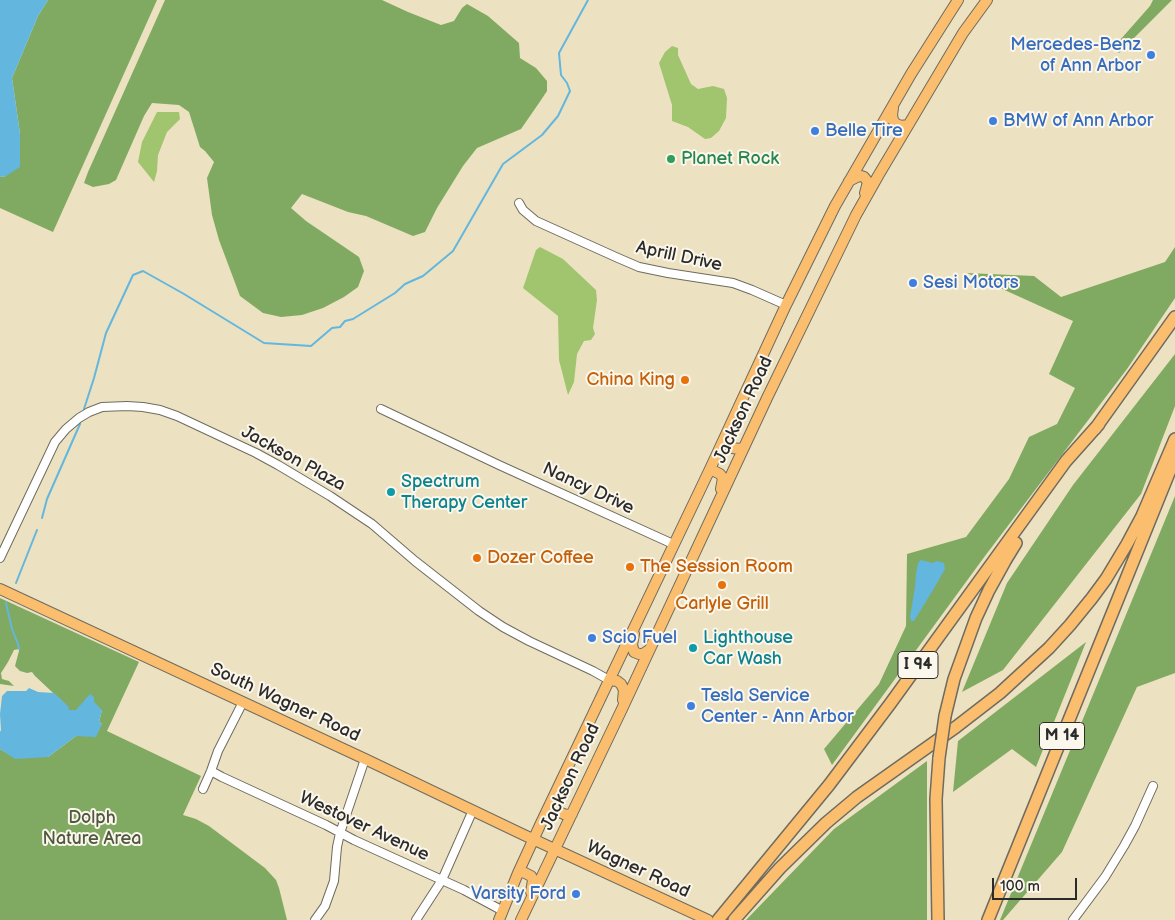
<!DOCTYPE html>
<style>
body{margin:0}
#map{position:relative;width:1175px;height:920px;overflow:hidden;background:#ece2c1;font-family:"Balsamiq Sans",sans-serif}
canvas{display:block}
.scale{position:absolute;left:992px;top:878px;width:85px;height:22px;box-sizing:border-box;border:2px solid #2b2b2b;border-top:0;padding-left:6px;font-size:15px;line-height:18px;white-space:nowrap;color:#2b2b2b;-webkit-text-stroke:4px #fbf7ec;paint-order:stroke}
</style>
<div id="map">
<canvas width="1175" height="920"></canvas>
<div class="scale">100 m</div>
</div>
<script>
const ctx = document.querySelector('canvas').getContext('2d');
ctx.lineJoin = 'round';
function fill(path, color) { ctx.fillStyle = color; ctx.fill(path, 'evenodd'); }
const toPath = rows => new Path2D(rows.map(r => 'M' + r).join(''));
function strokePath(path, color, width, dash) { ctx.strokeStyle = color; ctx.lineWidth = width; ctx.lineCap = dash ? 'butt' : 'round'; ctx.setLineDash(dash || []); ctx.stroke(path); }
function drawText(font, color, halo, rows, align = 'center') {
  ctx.font = font + ' "Balsamiq Sans",sans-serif'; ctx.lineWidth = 4; ctx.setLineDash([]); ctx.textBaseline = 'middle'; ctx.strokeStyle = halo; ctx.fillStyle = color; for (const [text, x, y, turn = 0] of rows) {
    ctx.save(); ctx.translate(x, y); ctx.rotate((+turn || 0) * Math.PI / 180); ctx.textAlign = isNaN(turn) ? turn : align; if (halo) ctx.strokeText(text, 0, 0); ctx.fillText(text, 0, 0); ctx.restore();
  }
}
fill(toPath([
 [672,46,678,48,678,55,691,84,698,89,713,86,724,89,727,98,726,118,719,131,711,138,705,139,688,127,672,121,672,105,659,63,665,52],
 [157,112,179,112,180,119,167,132,158,155,157,171,154,182,138,162,142,142],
 [540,247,563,259,596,290,597,300,593,328,595,334,591,340,584,341,577,354,574,382,568,395,559,360,558,316,523,288,536,250]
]), '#a1c46e');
fill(toPath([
 [48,0,157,0,53,232,0,208,0,177,6,176,20,134,12,78,38,16],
 [165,0,382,0,408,12,441,25,454,21,462,8,467,4,488,16,519,43,520,58,536,68,547,81,547,91,539,103,521,129,477,148,463,166,437,208,425,232,413,236,366,216,348,212,302,194,291,208,306,221,359,257,364,271,358,287,344,297,323,308,302,315,281,317,263,313,240,296,219,240,212,215,207,178,214,162,205,151,200,147,189,112,179,105,152,103,144,116,116,180,109,184,93,187,84,183,88,172],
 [1153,0,1174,0,1172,0,1119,53,1113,48,1150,6],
 [1175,247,1175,298,1127,369,985,556,832,765,824,749,879,684,906,626,907,554,966,537,1009,479,1029,437,1057,424,1075,388,1049,374,1073,321,967,273,1034,276,1061,297,1165,262],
 [1175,354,1175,406,1141,494,1003,670,962,692,1007,583,1073,485],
 [1175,496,1175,673,1137,687,1062,852,1003,920,1000,920],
 [0,598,139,662,107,731,201,776,183,815,196,819,209,826,265,868,276,880,279,888,287,920,0,920,0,749,5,752,48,757,76,736,102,724,99,722,102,710,68,710,67,706,35,676,32,672,27,673,20,671,15,666,19,651,19,649,14,650,8,662,1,673,2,679,9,681,14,686,0,684],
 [1086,642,1036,767,1012,749,953,792,958,741],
 [927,761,927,920,746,920,834,829]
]), '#80aa61');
fill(toPath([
 [0,0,48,0,38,16,12,78,20,134,20,167,6,176,0,177],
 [921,560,932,563,937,561,944,563,945,569,933,590,914,621,911,621,910,617,915,587,916,574,918,563],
 [29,688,38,692,54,693,68,706,69,710,76,710,90,694,94,697,94,702,102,710,99,722,102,724,96,737,76,736,48,757,15,759,0,749,0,732,1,730,0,714,2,696,7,691,26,691]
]), '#63b6de');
strokePath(toPath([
 [84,409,94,378,106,333,133,275,143,271,184,294,264,343,311,346,332,328,340,327,345,321,353,319,395,293,405,284,423,276,453,251,503,164,542,135,558,116,570,91,567,83,561,75,559,53,588,0],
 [42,518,47,499,80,424],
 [16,583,37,530],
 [6,603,12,629,18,644,19,649]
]), '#63b6de', 2);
const minor = toPath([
 [519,203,523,210,536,221,618,258,639,267,668,273,733,283,752,290,786,305],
 [381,409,499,465,673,544],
 [0,558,55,442,66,429,79,418,89,412,102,407,127,406,143,407,160,410,177,416,256,453,278,465,330,496,372,524,415,561,479,611,503,627,529,641,593,671,609,680],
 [211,771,222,777,326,825,354,840,464,890,503,911],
 [203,789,211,771,218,751,243,702],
 [315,920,325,906,334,881,337,847,340,833,365,759],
 [416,920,442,880,473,810],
 [1073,920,1105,877,1124,846,1135,826,1153,786]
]);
const major = toPath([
 [893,108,892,115,893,120,896,124,901,126,908,125],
 [849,181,857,177,861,176,864,177,868,182,865,193],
 [730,431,729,444,732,448,740,449,744,447],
 [710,469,720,474,723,478,721,489],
 [0,589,365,759,524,835,708,920],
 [634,634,632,645,634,652,639,654,643,654,649,650],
 [609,680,617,681,621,684,624,690,623,700],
 [559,794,556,807,559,812,566,815,572,814],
 [518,873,523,872,531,876,533,880,531,892],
 [499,920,518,873,541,823,710,469,786,305,835,206,911,74,958,0],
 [521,920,622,709,767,398,856,215,878,176,963,33,987,0]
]);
const highway = toPath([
 [1095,429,1175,317],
 [945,716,954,679,976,618,989,590,1005,561,1016,543],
 [718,920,829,785,890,704,1066,461,1099,424],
 [734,920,780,868,826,823,857,797,956,727,1000,693,1049,648,1070,625,1092,598,1106,579,1127,544,1142,516,1175,439],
 [938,920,936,799,939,758],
 [988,920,1175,458]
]);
strokePath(minor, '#6f6b60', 10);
strokePath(major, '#6f6b60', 12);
strokePath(highway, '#6f6b60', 14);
strokePath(minor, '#fff', 8);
strokePath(major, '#fabe6e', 10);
strokePath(highway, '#fabe6e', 11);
const highwayBridge = toPath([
 [939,758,945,716]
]);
strokePath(highwayBridge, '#6f6b60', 14, []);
strokePath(highwayBridge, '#fabe6e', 11);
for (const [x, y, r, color] of [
 [1151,55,5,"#3f7fe0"],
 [993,121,5,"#3f7fe0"],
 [815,131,5,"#3f7fe0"],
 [671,159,5,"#2e9e5b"],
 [913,283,5,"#3f7fe0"],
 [685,380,5,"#e8710a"],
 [391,492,5,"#0f9aa8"],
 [477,558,5,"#e8710a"],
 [630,567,5,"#e8710a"],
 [722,585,5,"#e8710a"],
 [592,638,5,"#3f7fe0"],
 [693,648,5,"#0f9aa8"],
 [691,706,5,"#3f7fe0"],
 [576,894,5,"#3f7fe0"]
]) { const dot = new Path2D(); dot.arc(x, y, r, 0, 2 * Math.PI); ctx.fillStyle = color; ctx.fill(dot); strokePath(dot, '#fbf7ec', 2); }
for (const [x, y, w] of [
 [918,665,40],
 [1062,736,45]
]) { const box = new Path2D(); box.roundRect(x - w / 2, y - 13.5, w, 27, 4); ctx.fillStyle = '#fbf7ec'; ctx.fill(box); strokePath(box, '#2b2b2b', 1); }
drawText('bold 16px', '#2b2b2b', null, [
 ["I 94",918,665],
 ["M 14",1062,736]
]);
drawText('18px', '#366cbe', '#fbf7ec', [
 ["Mercedes-Benz",1141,45,"right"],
 ["of Ann Arbor",1141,66,"right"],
 ["BMW of Ann Arbor",1003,121],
 ["Belle Tire",825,131],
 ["Sesi Motors",923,283],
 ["Scio Fuel",602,638],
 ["Tesla Service",701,696],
 ["Center - Ann Arbor",701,717],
 ["Varsity Ford",566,894,"right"]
], 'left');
drawText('18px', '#27864d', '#fbf7ec', [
 ["Planet Rock",681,159]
], 'left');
drawText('18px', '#2b2b2b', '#fbf7ec', [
 ["Aprill Drive",679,257,12],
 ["Jackson Road",744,410,-65],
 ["Jackson Plaza",293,459,29],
 ["Nancy Drive",588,489,25],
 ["South Wagner Road",285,703,25],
 ["Jackson Road",571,777,-65],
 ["Westover Avenue",364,827,25],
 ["Wagner Road",638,870,25]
]);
drawText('18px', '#c56008', '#fbf7ec', [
 ["China King",675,380,"right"],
 ["Dozer Coffee",487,558],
 ["The Session Room",640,567],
 ["Carlyle Grill",722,604,"center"]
], 'left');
drawText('18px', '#0d838f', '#fbf7ec', [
 ["Spectrum",401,482],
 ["Therapy Center",401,503],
 ["Lighthouse",703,638],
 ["Car Wash",703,659]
], 'left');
drawText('18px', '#4e593f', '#fbf7ec', [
 ["Dolph",92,818],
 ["Nature Area",92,839]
]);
</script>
